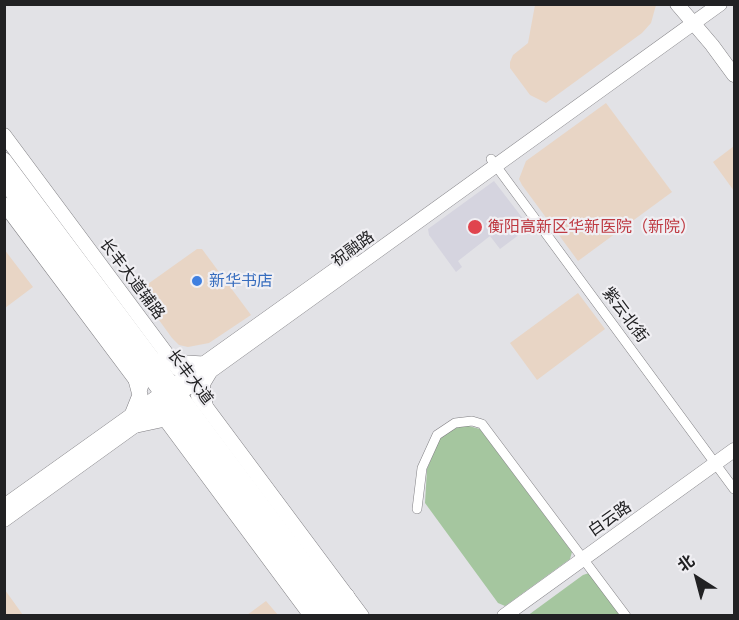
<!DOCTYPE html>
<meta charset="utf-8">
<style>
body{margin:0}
#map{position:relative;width:739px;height:620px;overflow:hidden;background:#e2e2e6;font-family:Raleway,"Noto Sans SC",sans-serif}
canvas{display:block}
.frame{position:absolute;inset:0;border:6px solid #212123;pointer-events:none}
.north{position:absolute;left:667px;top:548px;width:60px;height:60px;-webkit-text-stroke:4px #f0eff3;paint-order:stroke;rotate:324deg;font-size:16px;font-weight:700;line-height:24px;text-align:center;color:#212123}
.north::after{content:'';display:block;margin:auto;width:21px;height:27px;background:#212123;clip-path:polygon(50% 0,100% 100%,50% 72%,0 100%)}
</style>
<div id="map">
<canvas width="739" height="620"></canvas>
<div class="frame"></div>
<div class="north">北</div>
</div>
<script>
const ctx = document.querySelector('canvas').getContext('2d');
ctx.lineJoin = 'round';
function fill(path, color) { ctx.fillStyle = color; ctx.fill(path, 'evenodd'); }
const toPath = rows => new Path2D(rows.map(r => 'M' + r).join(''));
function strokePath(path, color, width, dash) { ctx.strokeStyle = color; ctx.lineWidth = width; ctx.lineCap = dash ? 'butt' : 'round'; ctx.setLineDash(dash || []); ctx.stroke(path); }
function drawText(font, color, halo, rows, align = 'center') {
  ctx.font = font + ' Raleway,"Noto Sans SC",sans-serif'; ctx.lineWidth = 4.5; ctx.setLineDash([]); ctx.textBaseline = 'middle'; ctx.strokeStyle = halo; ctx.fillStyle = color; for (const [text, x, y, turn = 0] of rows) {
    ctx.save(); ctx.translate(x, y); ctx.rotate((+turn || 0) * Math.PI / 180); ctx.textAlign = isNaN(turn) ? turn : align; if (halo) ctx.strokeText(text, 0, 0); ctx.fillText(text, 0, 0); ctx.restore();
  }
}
fill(toPath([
 [535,5,535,4,656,5,651,23,642,33,546,103,530,95,510,68,510,62,513,55,528,43],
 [606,103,672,192,578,261,522,185,519,179,526,161],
 [734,146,734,191,713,162],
 [4,249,33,287,5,308,4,308],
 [197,249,202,249,251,315,209,343,188,347,179,345,172,338,138,291],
 [578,293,605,329,537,380,510,343],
 [5,590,23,615,5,615],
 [266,601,278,615,247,615]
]), '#e8d5c5');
fill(toPath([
 [494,181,524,220,518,224,520,234,500,249,490,236,458,261,462,267,456,272,429,235,428,229]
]), '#d5d4df');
fill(toPath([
 [465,425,480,429,572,552,570,559,505,606,498,603,425,503,427,469,440,438,451,430],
 [589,573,620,615,527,616,583,575]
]), '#a5c69f');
const street = toPath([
 [491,159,734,489],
 [417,509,422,468,437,435,455,423,472,421,482,424,626,616]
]);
const secondary = toPath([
 [677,4,712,45,734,75],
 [4,135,178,369],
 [4,204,141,387],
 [198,396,362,616],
 [162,415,311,616],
 [4,506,350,259],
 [4,520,720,4],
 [504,616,734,450]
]);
const primary = toPath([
 [4,160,345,616],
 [4,181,328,616],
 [156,361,203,364],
 [205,404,202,392,203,383,209,373],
 [132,415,140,395,136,380],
 [137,425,165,419,185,423],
 [347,596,352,616]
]);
strokePath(street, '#7f7e82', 10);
strokePath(secondary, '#7f7e82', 15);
strokePath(primary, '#7f7e82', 16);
strokePath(street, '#fff', 9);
strokePath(secondary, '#fff', 14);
strokePath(primary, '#fff', 15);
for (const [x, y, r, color] of [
 [475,227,8,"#e0444e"],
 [197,281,6,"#3f7fe0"]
]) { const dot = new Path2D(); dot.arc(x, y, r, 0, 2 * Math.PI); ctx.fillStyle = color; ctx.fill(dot); strokePath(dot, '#f0eff3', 2); }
drawText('16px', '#be3a42', '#f0eff3', [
 ["衡阳高新区华新医院（新院）",488,227]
], 'left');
drawText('16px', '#212123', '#f0eff3', [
 ["祝融路",353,249,-36],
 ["长丰大道辅路",132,279,53],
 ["紫云北街",625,315,53],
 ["长丰大道",190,377,53],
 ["白云路",610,519,-35]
]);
drawText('16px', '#366cbe', '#f0eff3', [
 ["新华书店",209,281]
], 'left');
</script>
